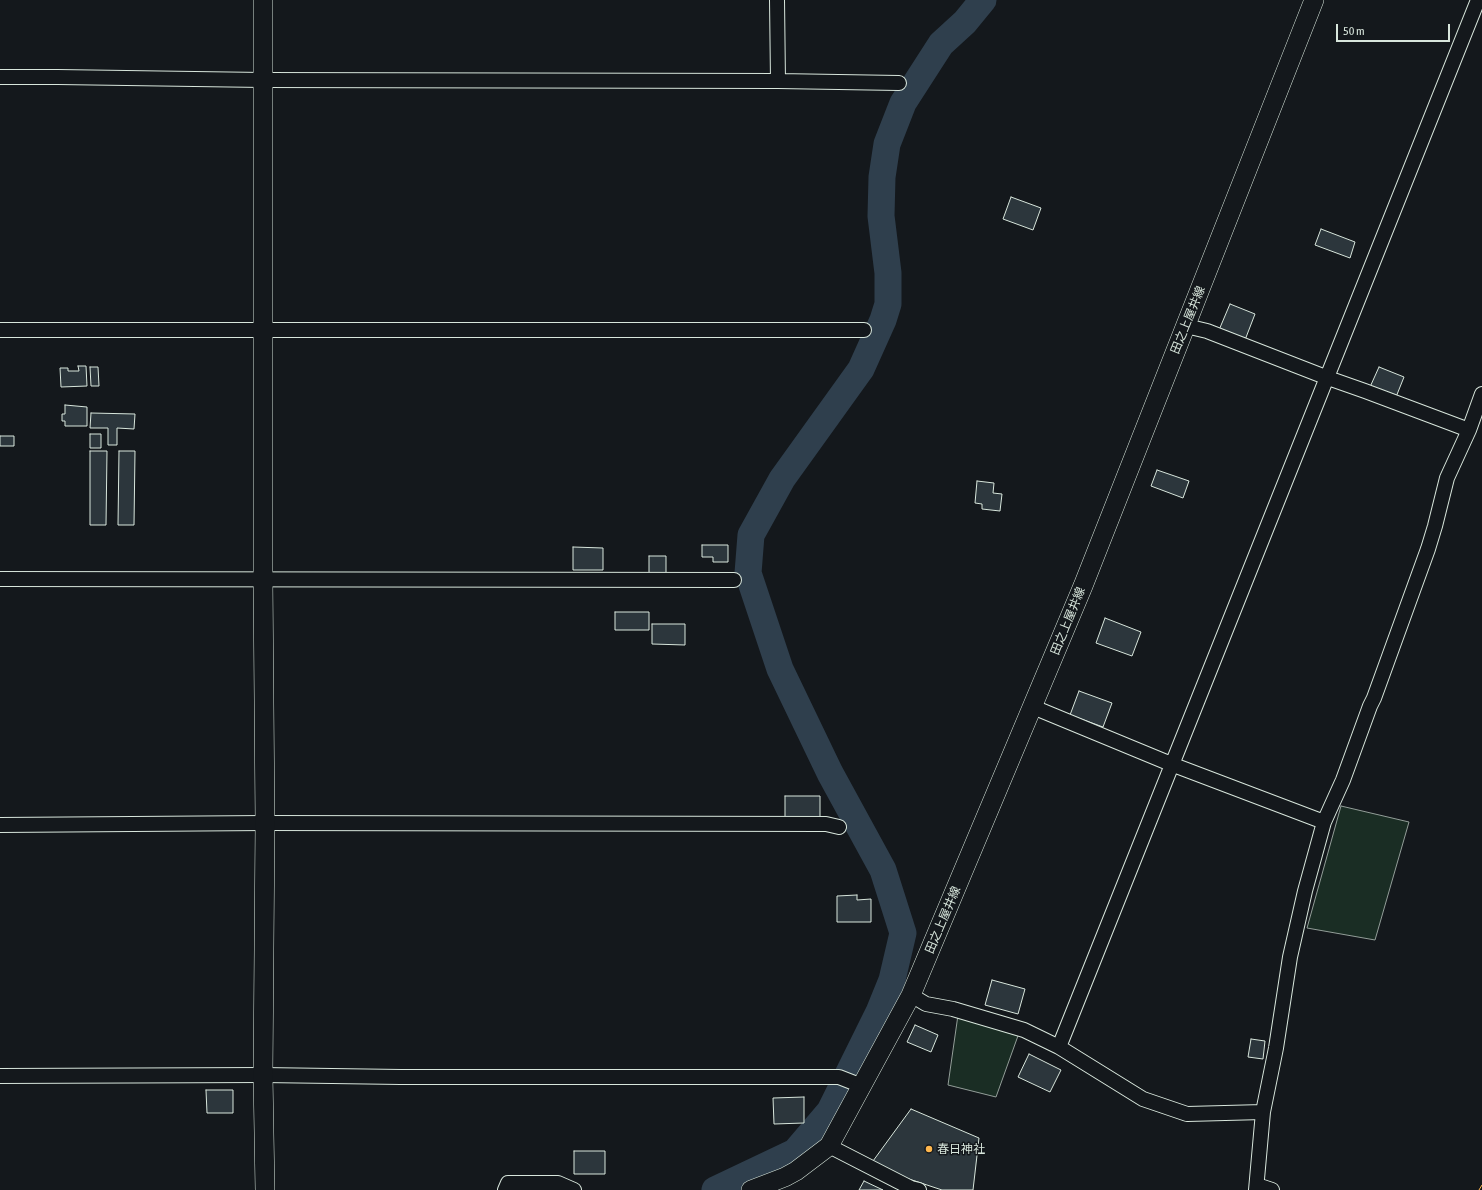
<!DOCTYPE html>
<meta charset="utf-8">
<style>
body{margin:0}
#map{position:relative;width:1482px;height:1190px;overflow:hidden;background:#14181c;font-family:"Asap Condensed",sans-serif}
canvas{display:block}
.scale{position:absolute;left:1336px;top:24px;width:114px;height:18px;box-sizing:border-box;border:2px solid #d8e6dc;border-top:0;padding-left:5px;font-size:12px;line-height:14px;white-space:nowrap;color:#d8e6dc;-webkit-text-stroke:3px #14181c;paint-order:stroke}
</style>
<div id="map">
<canvas width="1482" height="1190"></canvas>
<div class="scale">50 m</div>
</div>
<script>
const ctx = document.querySelector('canvas').getContext('2d');
ctx.lineJoin = 'round';
function fill(path, color) { ctx.fillStyle = color; ctx.fill(path, 'evenodd'); }
const toPath = rows => new Path2D(rows.map(r => 'M' + r).join(''));
function strokePath(path, color, width, dash) { ctx.strokeStyle = color; ctx.lineWidth = width; ctx.lineCap = dash ? 'butt' : 'round'; ctx.setLineDash(dash || []); ctx.stroke(path); }
function drawText(font, color, halo, rows, align = 'center') {
  ctx.font = font + ' "Asap Condensed","Noto Sans JP",sans-serif'; ctx.lineWidth = 3; ctx.setLineDash([]); ctx.textBaseline = 'middle'; ctx.strokeStyle = halo; ctx.fillStyle = color; for (const [text, x, y, turn = 0] of rows) {
    ctx.save(); ctx.translate(x, y); ctx.rotate((+turn || 0) * Math.PI / 180); ctx.textAlign = isNaN(turn) ? turn : align; if (halo) ctx.strokeText(text, 0, 0); ctx.fillText(text, 0, 0); ctx.restore();
  }
}
const green = toPath([
 [1341,806,1409,822,1375,940,1307,928,1341,806],
 [958,1015,1019,1033,996,1097,948,1085,958,1015]
]);
fill(green, '#1a2d24');
strokePath(green, '#939e99', 1);
strokePath(toPath([
 [715,1190,795,1152,830,1111,879,1012,892,980,903,933,883,870,830,773,780,669,748,573,751,535,782,479,861,369,883,320,888,304,888,273,881,216,882,177,887,144,903,103,941,44,965,22,983,0]
]), '#2f3f4d', 27);
const building = toPath([
 [1011,197,1041,208,1033,230,1003,219,1011,197],
 [1321,229,1355,242,1350,258,1315,245,1321,229],
 [1230,304,1255,314,1245,340,1219,330,1230,304],
 [78,366,86,366,87,386,61,387,60,368,68,368,68,371,79,371,78,366],
 [90,367,98,367,99,386,91,386,90,367],
 [1379,367,1404,377,1396,397,1370,387,1379,367],
 [65,405,87,407,87,426,65,426,65,421,62,421,62,414,65,414,65,405],
 [91,413,135,414,134,429,117,428,117,445,108,445,108,428,90,428,91,413],
 [90,434,101,434,101,448,90,448,90,434],
 [0,436,14,436,14,446,0,446,0,436],
 [90,451,107,451,106,525,90,525,90,451],
 [119,451,135,451,134,525,118,525,119,451],
 [1157,470,1189,481,1183,498,1151,486,1157,470],
 [977,481,994,483,993,493,1002,494,1000,511,982,509,982,504,975,503,977,481],
 [702,545,728,545,728,562,713,562,713,557,702,557,702,545],
 [573,547,603,548,603,570,573,570,573,547],
 [649,556,666,556,666,573,649,573,649,556],
 [615,612,649,612,649,630,615,630,615,612],
 [1105,618,1141,632,1132,656,1096,643,1105,618],
 [652,624,685,624,685,645,652,644,652,624],
 [1079,691,1112,703,1103,727,1070,715,1079,691],
 [785,796,820,796,820,819,785,819,785,796],
 [857,895,857,900,871,899,871,922,837,922,837,896,857,895],
 [992,980,1025,989,1018,1014,985,1005,992,980],
 [915,1025,938,1035,931,1052,907,1042,915,1025],
 [1251,1039,1265,1041,1263,1059,1248,1057,1251,1039],
 [1029,1054,1061,1070,1050,1092,1018,1077,1029,1054],
 [206,1090,233,1090,233,1113,207,1113,206,1090],
 [804,1097,804,1123,774,1124,773,1098,804,1097],
 [911,1109,979,1138,973,1190,942,1190,903,1177,873,1161,911,1109],
 [574,1151,605,1151,605,1174,574,1174,574,1151],
 [864,1181,883,1190,859,1190,864,1181]
]);
fill(building, '#2c363c');
strokePath(building, '#d8e6dc', 1);
const street = toPath([
 [777,0,778,81],
 [0,77,58,77,263,80,778,81,899,83],
 [1186,326,1207,331,1328,378,1365,391,1469,430],
 [0,330,864,330],
 [0,579,734,580],
 [1033,707,1171,764,1324,822],
 [0,825,265,823,826,824,839,827],
 [911,995,926,1004,953,1009,1024,1030,1059,1047,1143,1099,1187,1114,1263,1112],
 [1059,1047,1478,0],
 [0,1076,263,1075,401,1077,839,1077,862,1086],
 [829,1146,911,1188,919,1190],
 [1257,1185,1272,1190],
 [505,1190,508,1183,558,1183,574,1190],
 [1256,1190,1263,1112,1276,1048,1290,957,1305,891,1324,822,1343,780,1370,706,1374,698,1428,549,1435,526,1447,478,1469,430,1482,394]
]);
const secondary = toPath([
 [263,0,263,579,265,823,263,1075,265,1190],
 [751,1190,785,1177,796,1171,829,1146,911,995,1083,586,1314,0]
]);
strokePath(street, '#d8e6dc', 16);
strokePath(secondary, '#d8e6dc', 20);
strokePath(street, '#14181c', 14);
strokePath(secondary, '#14181c', 19);
strokePath(toPath([
 [1479,1190,1482,1185]
]), '#ffb74d', 1, [14, 3, 2, 3]);
for (const [x, y, r, color] of [
 [929,1149,4,"#ffb74d"]
]) { const dot = new Path2D(); dot.arc(x, y, r, 0, 2 * Math.PI); ctx.fillStyle = color; ctx.fill(dot); strokePath(dot, '#14181c', 1.5); }
drawText('12px', '#d8e6dc', '#14181c', [
 ["田之上屋井線",1188,320,-68],
 ["田之上屋井線",1068,621,-68],
 ["田之上屋井線",943,920,-67]
]);
drawText('12px', '#d8e6dc', '#14181c', [
 ["春日神社",937,1149]
], 'left');
</script>
